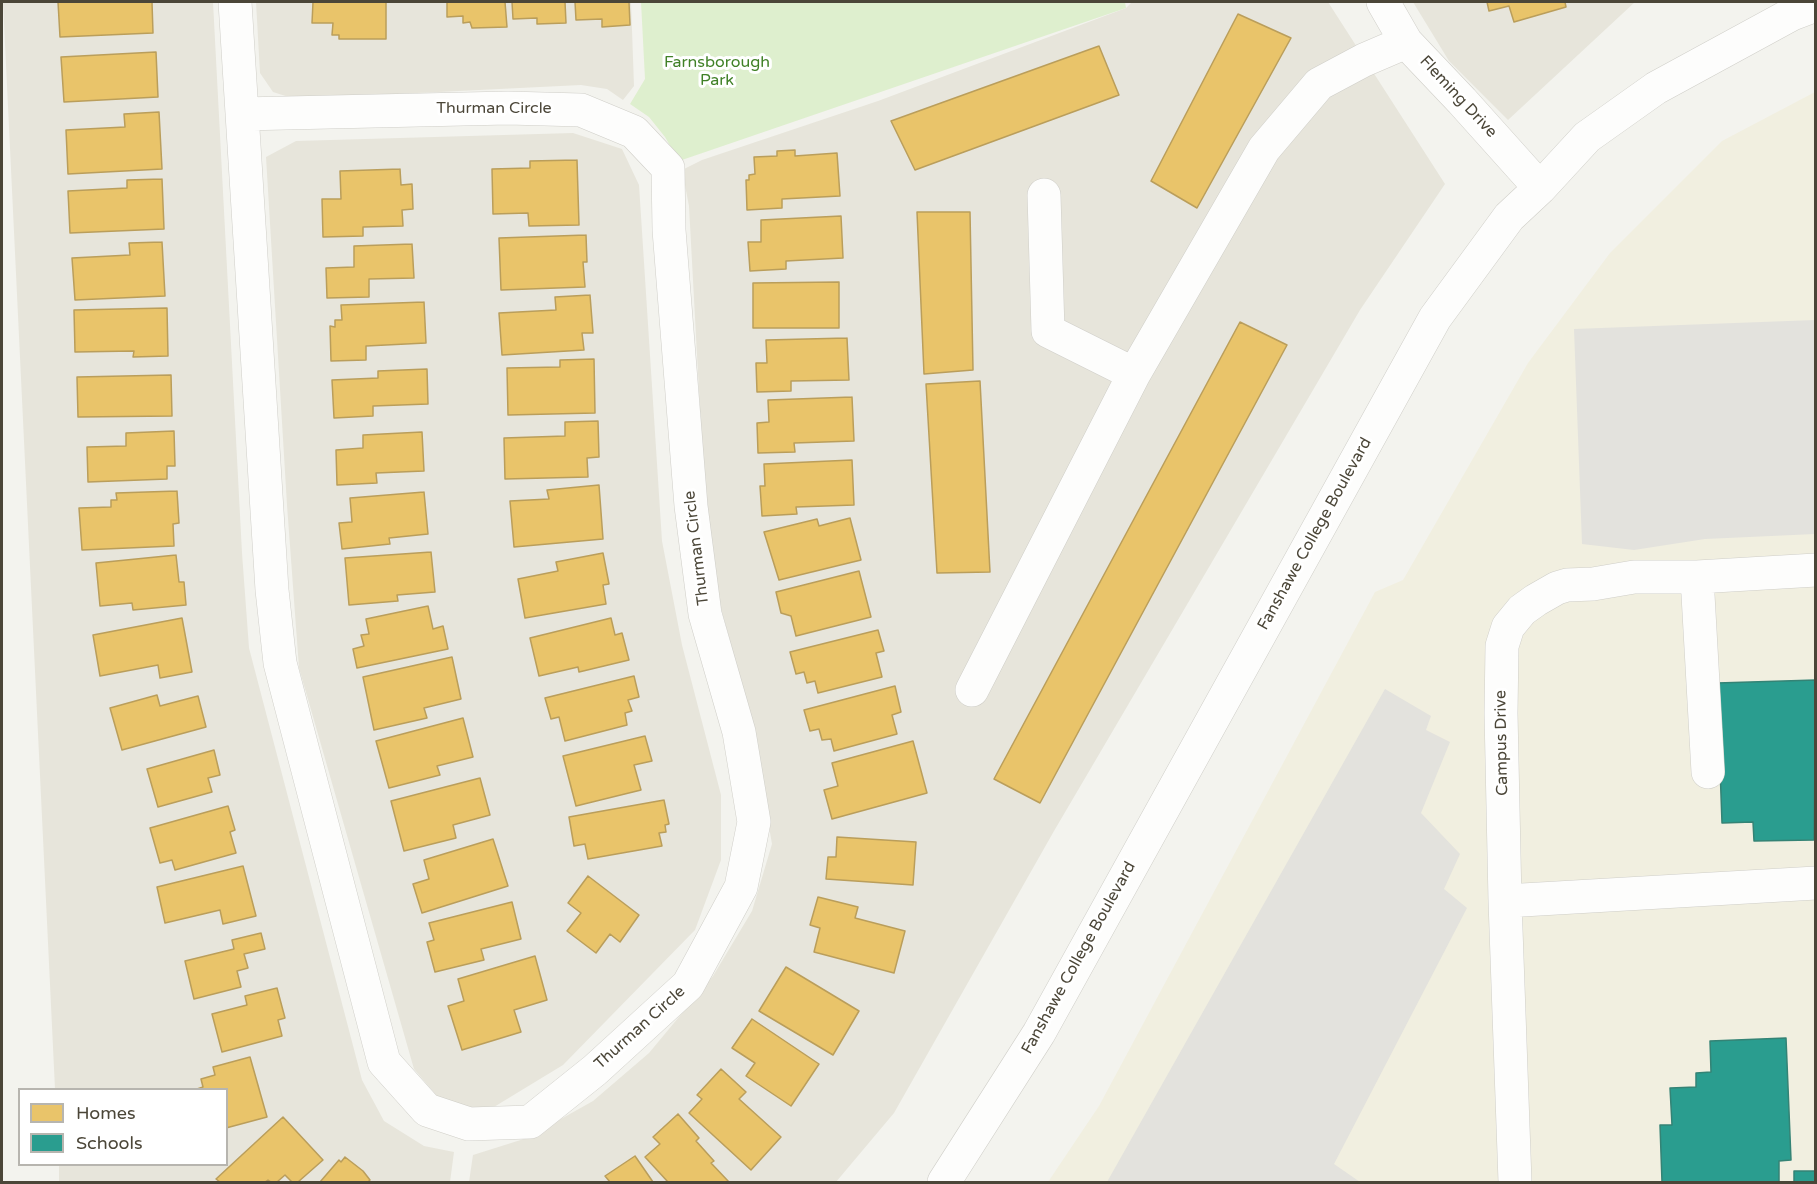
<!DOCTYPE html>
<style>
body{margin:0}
#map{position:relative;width:1817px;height:1184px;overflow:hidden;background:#f3f3ee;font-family:"Varela Round",sans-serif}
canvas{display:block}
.frame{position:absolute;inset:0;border:3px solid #4b4638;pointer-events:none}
.legend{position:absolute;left:18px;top:1088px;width:210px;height:78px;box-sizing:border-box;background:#fff;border:2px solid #b7b5af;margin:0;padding:8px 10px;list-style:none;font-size:18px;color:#4b4638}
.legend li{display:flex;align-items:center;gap:12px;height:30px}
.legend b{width:30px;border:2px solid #b7b5af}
</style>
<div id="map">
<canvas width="1817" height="1184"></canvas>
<div class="frame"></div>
<ul class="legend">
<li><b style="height:16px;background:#e9c46a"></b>Homes</li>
<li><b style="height:16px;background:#2a9d8f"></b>Schools</li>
</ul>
</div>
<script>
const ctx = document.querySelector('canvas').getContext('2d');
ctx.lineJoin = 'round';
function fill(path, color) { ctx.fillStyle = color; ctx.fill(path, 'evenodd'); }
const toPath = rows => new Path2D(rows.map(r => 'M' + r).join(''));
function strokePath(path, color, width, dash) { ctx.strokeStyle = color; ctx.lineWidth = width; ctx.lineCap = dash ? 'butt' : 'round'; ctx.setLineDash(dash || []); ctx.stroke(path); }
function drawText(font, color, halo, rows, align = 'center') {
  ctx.font = font + ' "Varela Round",sans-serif'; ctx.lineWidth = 6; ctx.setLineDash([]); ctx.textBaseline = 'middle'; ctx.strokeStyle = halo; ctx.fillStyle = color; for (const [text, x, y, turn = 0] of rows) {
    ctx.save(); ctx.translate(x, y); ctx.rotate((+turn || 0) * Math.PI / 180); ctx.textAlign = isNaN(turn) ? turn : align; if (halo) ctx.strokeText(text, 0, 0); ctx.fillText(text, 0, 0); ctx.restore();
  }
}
fill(toPath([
 [3,2,213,2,242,553,249,648,362,1080,384,1121,424,1146,454,1152,450,1182,59,1182,59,1165,226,1164,226,1090,55,1089],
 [256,2,631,2,634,86,623,100,607,89,581,85,295,99,273,92,260,73],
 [1132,2,1328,2,1445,184,1360,310,1054,831,894,1113,836,1182,469,1182,473,1155,527,1138,593,1101,649,1053,713,976,752,911,772,844,749,713,708,559,689,206,682,170,702,160,878,101,1126,8],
 [1413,2,1635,2,1508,120,1449,61],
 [573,133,622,149,639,185,662,541,682,645,721,795,721,860,695,930,563,1065,489,1110,442,1102,414,1069,299,668,287,505,266,157,296,141]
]), '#e7e5db');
fill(toPath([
 [1815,92,1815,1182,1048,1182,1099,1106,1375,592,1403,580,1528,363,1610,253,1722,141]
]), '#f1efe0');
fill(toPath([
 [641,2,1125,2,1126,8,679,161,665,137,649,117,630,104,645,79]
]), '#deefce');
fill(toPath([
 [1815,320,1815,534,1705,539,1634,550,1582,544,1574,329],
 [1385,689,1431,716,1426,730,1450,742,1421,813,1460,854,1444,889,1467,908,1334,1164,1360,1182,1107,1182]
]), '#e3e2dd');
const homes = toPath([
 [58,2,152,2,153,33,60,37,58,2],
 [313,2,386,2,386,39,339,39,339,35,332,35,333,23,312,23,313,2],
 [447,2,505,2,507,27,472,28,470,22,463,23,463,16,447,17,447,2],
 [512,2,565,2,566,23,537,24,537,18,513,19,512,2],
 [575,2,629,2,630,25,602,27,602,19,576,20,575,2],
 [1487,2,1565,2,1566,7,1514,22,1509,6,1489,11,1487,2],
 [1238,14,1291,38,1197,208,1151,181,1238,14],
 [1099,46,1119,95,915,170,891,121,1099,46],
 [156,52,158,97,64,102,61,57,156,52],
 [159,112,162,169,68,174,66,130,125,127,124,114,159,112],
 [795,150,795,156,837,153,840,196,782,199,782,208,747,210,746,180,749,180,749,175,755,174,754,157,777,156,777,151,795,150],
 [577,160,579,225,529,226,528,213,493,214,492,169,530,168,530,161,577,160],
 [400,169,401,185,412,184,413,209,402,210,403,226,363,227,363,236,323,237,322,199,341,199,340,171,400,169],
 [162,179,164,229,70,233,68,191,127,188,127,180,162,179],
 [917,212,970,212,973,370,924,374,917,212],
 [841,216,843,258,786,261,786,269,750,271,748,242,761,242,761,220,841,216],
 [586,235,587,262,583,262,585,287,501,290,499,238,586,235],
 [162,242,165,296,75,300,72,258,130,255,129,243,162,242],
 [412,244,414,278,369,279,369,297,327,298,326,268,354,267,354,246,412,244],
 [839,282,839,328,753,328,753,283,839,282],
 [590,295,593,333,582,333,584,350,502,355,499,313,556,310,555,297,590,295],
 [424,302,426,343,366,346,366,360,331,361,330,326,335,327,335,320,342,320,341,305,424,302],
 [167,308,168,356,133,357,134,351,75,352,74,310,167,308],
 [1240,322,1287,345,1040,803,994,779,1240,322],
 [847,338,849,380,791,381,791,391,757,392,756,363,767,363,766,340,847,338],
 [594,359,595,413,508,415,507,368,560,367,560,360,594,359],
 [427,369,428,404,373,406,373,416,334,418,332,380,378,378,378,371,427,369],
 [171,375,172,416,78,417,77,377,171,375],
 [980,381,990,572,937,573,926,384,980,381],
 [852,397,854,441,794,443,795,452,758,453,757,423,769,422,768,400,852,397],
 [598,421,599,457,587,458,588,477,505,479,504,438,565,436,565,422,598,421],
 [174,431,175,466,167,466,167,479,88,482,87,447,126,446,126,433,174,431],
 [422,432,424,471,376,473,377,483,337,485,336,450,363,448,363,435,422,432],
 [852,460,854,505,796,507,797,514,762,516,760,486,765,486,764,464,852,460],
 [599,485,603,539,514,547,510,501,549,499,547,490,599,485],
 [177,491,179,523,173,524,174,546,82,550,79,508,111,507,111,500,117,500,116,493,177,491],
 [424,492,428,534,389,538,390,544,342,549,339,523,352,522,350,498,424,492],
 [850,518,861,560,779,580,764,532,817,519,819,526,850,518],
 [431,552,435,592,397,595,398,601,349,605,345,558,431,552],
 [603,553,609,584,603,585,606,604,525,618,518,579,558,571,556,562,603,553],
 [176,555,179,582,184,582,186,605,133,610,132,603,100,606,96,563,176,555],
 [859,571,871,617,796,636,791,616,781,613,776,592,859,571],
 [428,606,433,629,443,626,448,649,357,668,353,649,364,646,361,635,369,634,366,619,428,606],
 [182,618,192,672,160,678,158,665,100,676,93,635,182,618],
 [611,618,615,635,622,633,629,660,579,672,578,667,539,676,530,638,611,618],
 [878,630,884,651,876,653,882,677,818,693,815,681,807,683,804,672,796,674,790,652,878,630],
 [452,657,461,699,424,708,427,718,374,730,363,677,452,657],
 [634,676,639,697,628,700,632,711,625,713,627,725,565,741,559,717,551,719,545,698,634,676],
 [895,686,901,712,892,715,897,734,834,751,831,739,822,740,819,729,810,731,804,710,895,686],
 [157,695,160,706,198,696,206,727,122,750,110,708,157,695],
 [463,718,473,757,437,766,440,775,389,788,376,741,463,718],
 [645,736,652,761,634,765,641,790,576,806,563,756,645,736],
 [913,741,927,793,832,819,824,790,838,786,832,763,913,741],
 [214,750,220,775,208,778,212,792,158,807,147,769,214,750],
 [480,778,490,815,453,825,456,838,404,851,391,801,480,778],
 [664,800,669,824,665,825,666,832,659,833,662,846,588,859,585,844,574,846,569,817,664,800],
 [228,806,235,830,230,832,236,853,175,870,172,860,160,863,150,828,228,806],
 [837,837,916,842,913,885,826,879,828,857,836,857,837,837],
 [493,839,508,886,422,913,413,884,429,879,424,860,493,839],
 [243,866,256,916,223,924,220,910,165,923,157,887,243,866],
 [588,876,639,915,620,942,610,934,596,953,567,931,581,913,568,903,588,876],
 [818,897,858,907,855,918,905,931,894,973,814,952,820,928,810,925,818,897],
 [512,902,521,939,481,949,484,960,435,972,427,942,434,940,429,923,512,902],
 [261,933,265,949,244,954,248,968,237,971,241,987,194,999,185,961,234,949,232,940,261,933],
 [535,956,547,1000,514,1010,521,1032,462,1050,448,1006,464,1001,458,979,535,956],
 [786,967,859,1011,833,1055,759,1011,786,967],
 [277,988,285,1018,278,1020,282,1036,222,1052,212,1014,247,1005,245,996,277,988],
 [752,1019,819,1064,791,1106,746,1076,755,1063,732,1048,752,1019],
 [250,1057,267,1117,226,1128,226,1090,194,1090,203,1087,201,1079,215,1075,213,1067,250,1057],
 [721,1069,746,1092,739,1099,781,1137,751,1170,689,1113,702,1099,697,1095,721,1069],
 [678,1114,699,1138,696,1141,714,1161,711,1163,729,1182,668,1182,645,1157,660,1144,653,1137,678,1114],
 [283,1117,323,1160,298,1182,292,1182,285,1175,277,1182,271,1182,268,1180,265,1182,220,1182,216,1179,283,1117],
 [635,1156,653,1182,610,1182,605,1176,635,1156],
 [345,1157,363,1171,370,1180,368,1182,320,1182,339,1160,341,1162,345,1157]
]);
fill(homes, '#e9c46a');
strokePath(homes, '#ba9e5b', 1.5);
const schools = toPath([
 [1816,680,1814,840,1754,841,1753,822,1722,823,1717,683,1816,680],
 [1786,1038,1791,1160,1779,1161,1779,1182,1794,1182,1794,1171,1816,1171,1816,1182,1662,1182,1660,1125,1672,1125,1670,1088,1696,1087,1696,1073,1711,1072,1710,1041,1786,1038]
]);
fill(schools, '#2a9d8f');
strokePath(schools, '#348375', 1.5);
const minor = toPath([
 [235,2,272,590,280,663,384,1062,427,1110,469,1124,530,1122,595,1070,688,985,741,887,754,822,739,732,705,614,691,506,669,230,668,168,634,132,581,110,508,108,242,114],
 [1383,2,1406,42,1462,101,1540,188],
 [1044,195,1048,331,1134,374],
 [1697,577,1708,772],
 [972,690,1134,374,1264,149,1319,84,1364,60,1406,42],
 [1505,901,1816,883],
 [944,1182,1039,1033,1435,318,1509,217,1540,188,1587,137,1656,88,1792,14,1816,5],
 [1515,1182,1505,901,1501,713,1502,646,1508,627,1522,610,1536,600,1557,588,1567,585,1593,584,1634,577,1697,577,1816,570]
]);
strokePath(minor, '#cfcec8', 34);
strokePath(minor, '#fdfdfc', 33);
drawText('16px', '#408127', '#fff', [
 ["Farnsborough",717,63],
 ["Park",717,81]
]);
drawText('16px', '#4b4638', '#fff', [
 ["Fleming Drive",1458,97,47],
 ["Thurman Circle",494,109],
 ["Fanshawe College Boulevard",1315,534,-61],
 ["Thurman Circle",697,548,-97],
 ["Campus Drive",1502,743,-91],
 ["Fanshawe College Boulevard",1079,958,-61],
 ["Thurman Circle",640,1028,-42]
]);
</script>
